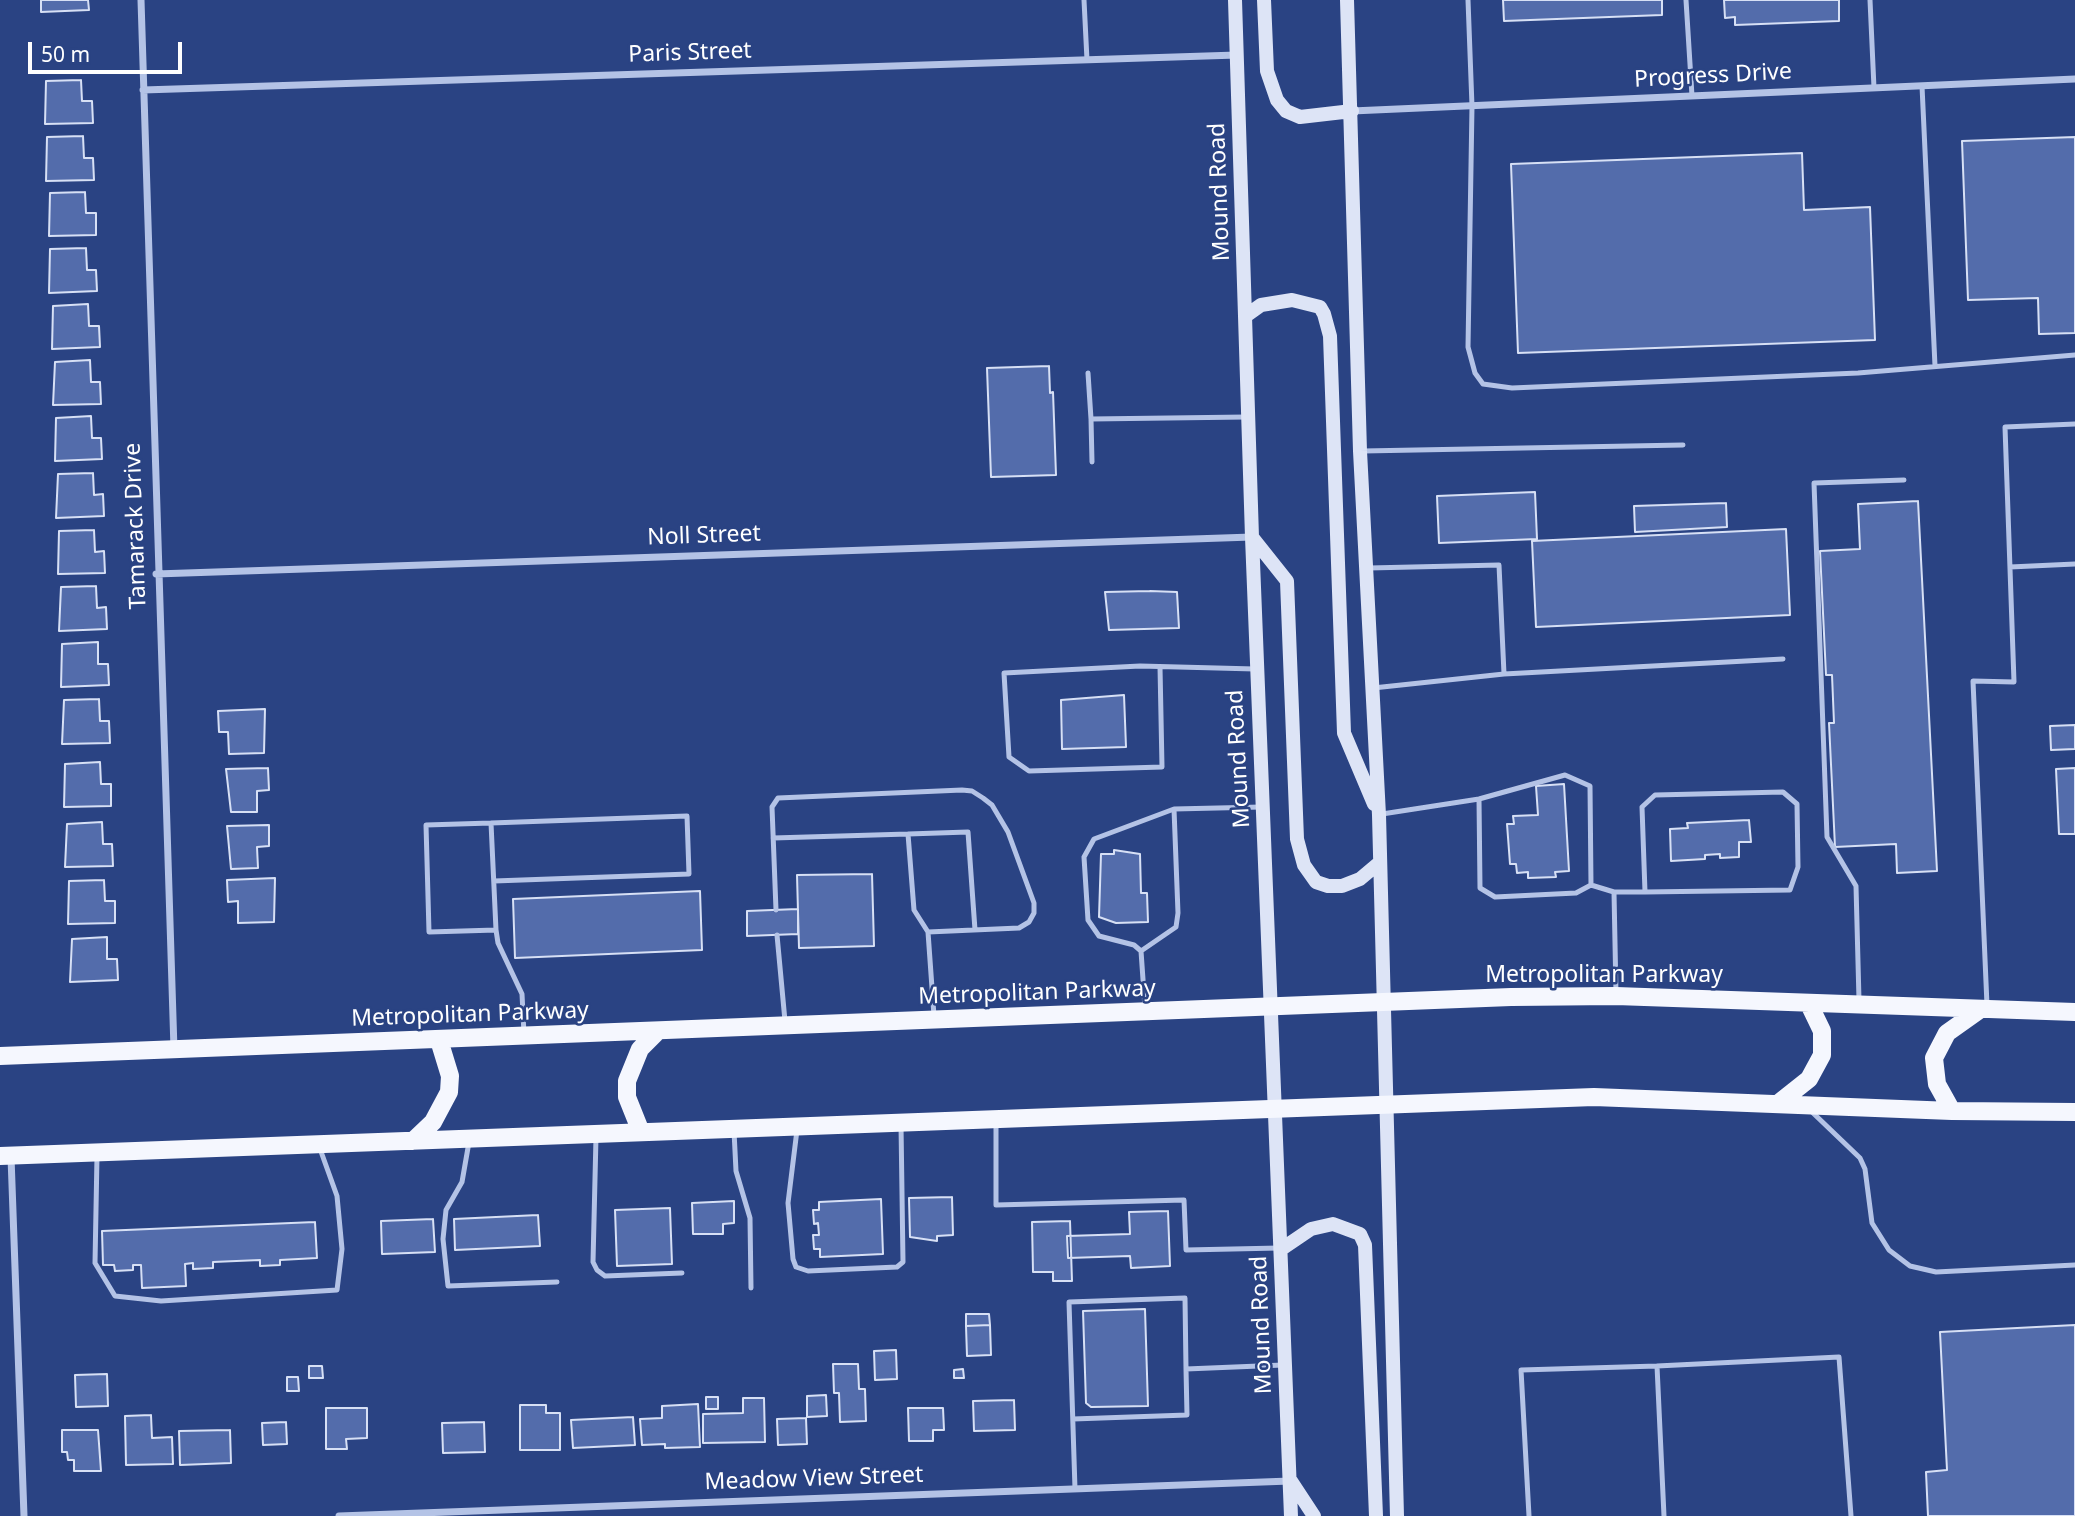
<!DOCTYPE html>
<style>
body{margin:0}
#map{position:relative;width:2075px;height:1516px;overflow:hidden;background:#2a4383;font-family:"Noto Sans",sans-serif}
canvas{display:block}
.scale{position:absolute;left:28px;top:42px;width:154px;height:32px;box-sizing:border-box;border:4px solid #fff;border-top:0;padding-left:9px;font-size:21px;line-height:24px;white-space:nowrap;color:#fff;-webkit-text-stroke:5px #2a4383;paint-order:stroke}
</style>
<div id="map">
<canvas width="2075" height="1516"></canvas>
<div class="scale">50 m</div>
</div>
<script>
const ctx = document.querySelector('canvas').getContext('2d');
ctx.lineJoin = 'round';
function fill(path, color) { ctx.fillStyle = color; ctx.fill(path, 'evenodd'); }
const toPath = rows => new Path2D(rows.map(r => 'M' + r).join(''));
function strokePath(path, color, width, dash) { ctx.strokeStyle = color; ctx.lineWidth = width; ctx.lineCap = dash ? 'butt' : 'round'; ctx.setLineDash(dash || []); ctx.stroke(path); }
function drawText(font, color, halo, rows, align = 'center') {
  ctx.font = font + ' "Noto Sans",sans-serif'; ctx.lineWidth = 5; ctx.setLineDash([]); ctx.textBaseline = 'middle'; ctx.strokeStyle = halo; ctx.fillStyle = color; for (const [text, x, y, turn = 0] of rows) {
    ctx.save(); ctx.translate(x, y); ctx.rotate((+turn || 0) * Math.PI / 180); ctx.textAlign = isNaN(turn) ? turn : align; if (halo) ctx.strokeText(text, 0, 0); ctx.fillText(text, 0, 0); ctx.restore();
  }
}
const building = toPath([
 [41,0,88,0,89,10,41,12,41,0],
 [1503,0,1662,0,1662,15,1504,21,1503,0],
 [1724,0,1839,0,1839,21,1735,25,1735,17,1725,18,1724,0],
 [81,80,82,101,92,101,93,123,45,124,46,81,81,80],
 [83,136,84,158,93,158,94,180,46,181,47,137,83,136],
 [2075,137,2075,333,2039,334,2038,298,1968,300,1962,141,2075,137],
 [1802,153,1804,210,1870,207,1875,340,1518,353,1511,164,1802,153],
 [85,192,86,213,96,213,96,235,49,236,50,193,85,192],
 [86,248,87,270,96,270,97,291,49,293,50,249,86,248],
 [88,304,89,326,99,326,100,347,52,349,53,306,88,304],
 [90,360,91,382,100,382,101,404,53,405,55,362,90,360],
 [1049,366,1050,393,1053,392,1056,475,991,477,987,368,1049,366],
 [91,416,92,438,101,438,102,459,55,461,56,418,91,416],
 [93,473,94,495,103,494,104,516,56,518,58,474,93,473],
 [1535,492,1537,539,1439,543,1437,496,1535,492],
 [1918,501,1937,871,1897,873,1896,844,1835,847,1829,723,1834,723,1832,675,1826,675,1820,551,1860,549,1858,504,1918,501],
 [1726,503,1727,527,1635,532,1634,506,1726,503],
 [1786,529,1790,615,1536,627,1532,541,1786,529],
 [94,530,95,552,104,551,105,573,58,574,59,531,94,530],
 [96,586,97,608,106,607,107,629,59,631,61,587,96,586],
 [1150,591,1177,592,1179,628,1109,630,1105,592,1150,591],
 [98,642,98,664,108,664,109,685,61,687,62,644,98,642],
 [1124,695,1126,747,1062,749,1061,700,1124,695],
 [99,699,100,721,109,721,110,743,62,744,64,700,99,699],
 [265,709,264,753,229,754,228,732,219,732,218,711,265,709],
 [2075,725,2075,749,2051,750,2050,726,2075,725],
 [100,762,101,784,111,784,111,806,64,807,65,764,100,762],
 [268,768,269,790,257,791,257,812,231,812,226,769,268,768],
 [2075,768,2075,834,2059,834,2056,769,2075,768],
 [1564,784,1569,871,1555,872,1556,877,1528,878,1528,872,1517,873,1516,864,1510,864,1507,824,1514,824,1513,816,1538,815,1536,786,1564,784],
 [1749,820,1751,842,1739,842,1739,857,1720,858,1720,854,1705,855,1705,859,1671,861,1670,829,1688,828,1687,823,1749,820],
 [102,822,103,844,112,844,113,866,65,867,67,824,102,822],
 [269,825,269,846,257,847,258,868,231,869,227,826,269,825],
 [1114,850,1140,854,1141,893,1147,893,1148,922,1116,923,1099,917,1101,854,1114,854,1114,850],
 [872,874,874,946,799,948,797,875,872,874],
 [275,878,274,922,238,923,238,901,228,902,227,880,275,878],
 [104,880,105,901,115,901,115,923,68,924,69,881,104,880],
 [700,891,702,950,515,958,513,899,700,891],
 [798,909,798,934,747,936,747,911,798,909],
 [107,937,107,959,117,959,118,980,70,982,72,939,107,937],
 [952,1197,953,1235,937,1236,937,1241,910,1237,909,1198,952,1197],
 [881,1199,883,1254,820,1257,820,1249,814,1249,813,1235,819,1235,818,1223,814,1224,813,1210,819,1210,819,1202,881,1199],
 [734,1201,734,1223,723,1224,723,1234,693,1234,692,1203,734,1201],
 [670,1208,672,1264,617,1266,615,1210,670,1208],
 [1168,1211,1170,1266,1131,1268,1130,1256,1068,1258,1067,1236,1130,1234,1129,1212,1168,1211],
 [538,1215,540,1246,455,1250,454,1219,538,1215],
 [433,1219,435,1252,382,1254,381,1221,433,1219],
 [1070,1221,1072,1281,1053,1281,1053,1272,1033,1272,1032,1222,1070,1221],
 [315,1222,317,1258,280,1260,280,1265,260,1266,260,1260,213,1262,213,1268,193,1269,193,1263,185,1264,186,1286,142,1288,141,1265,133,1265,133,1270,115,1271,114,1265,103,1265,102,1231,315,1222],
 [1145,1309,1148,1406,1091,1407,1086,1403,1083,1311,1145,1309],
 [966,1314,989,1314,990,1325,966,1326,966,1314],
 [990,1325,991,1355,967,1356,966,1326,990,1325],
 [2075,1325,2075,1516,1928,1516,1926,1472,1947,1470,1940,1332,2075,1325],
 [896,1350,897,1379,875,1380,874,1351,896,1350],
 [833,1364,858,1364,859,1389,865,1389,866,1421,840,1422,839,1393,834,1393,833,1364],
 [309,1366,322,1366,323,1378,309,1378,309,1366],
 [963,1369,964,1378,954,1378,954,1370,963,1369],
 [107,1374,108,1406,76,1407,75,1375,107,1374],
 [287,1377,298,1377,299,1391,287,1391,287,1377],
 [826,1395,827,1416,807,1417,807,1396,826,1395],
 [706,1397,718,1397,718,1409,706,1409,706,1397],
 [743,1398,764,1398,765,1442,703,1443,703,1414,743,1413,743,1398],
 [1014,1400,1015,1430,974,1431,973,1401,1014,1400],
 [698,1404,700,1447,665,1448,665,1444,642,1445,640,1419,662,1418,662,1406,698,1404],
 [520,1405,546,1405,546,1413,560,1413,560,1450,520,1450,520,1405],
 [326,1408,367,1408,367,1438,346,1439,347,1449,326,1449,326,1408],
 [908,1408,943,1408,944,1430,933,1430,933,1441,909,1441,908,1408],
 [151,1415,152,1438,172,1437,173,1464,126,1465,125,1416,151,1415],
 [633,1417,635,1445,573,1448,571,1420,633,1417],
 [806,1418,807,1444,778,1445,777,1419,806,1418],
 [286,1422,287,1444,263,1445,262,1423,286,1422],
 [484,1422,485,1452,443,1453,442,1423,484,1422],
 [62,1430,98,1430,101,1471,74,1471,74,1460,68,1460,67,1452,62,1452,62,1430],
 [230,1430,231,1463,180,1465,179,1431,230,1430]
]);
fill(building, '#536cab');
strokePath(building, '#d7e0f5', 2);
strokePath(toPath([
 [1084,0,1087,60],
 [1468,0,1472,106,1468,347,1475,373,1483,384,1512,388,1858,373,2075,355],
 [1686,0,1692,96],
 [1870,0,1874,88],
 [1922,86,1935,366],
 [1088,373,1091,419,1246,417],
 [1091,419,1092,462],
 [1363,451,1683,445],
 [2010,567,2075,564],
 [1369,568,1499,565,1504,674,1373,688],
 [1160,667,1162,767,1029,771,1009,757,1004,673,1140,666,1255,669],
 [1504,674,1783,659],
 [1382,814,1479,799,1565,775,1590,786,1591,885,1576,893,1495,897,1480,888,1479,799],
 [491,823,687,816,689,874,494,881],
 [908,834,968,832,975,930],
 [773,838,908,834,914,910,928,932],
 [1591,885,1614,892,1645,892,1790,890,1798,867,1797,804,1783,792,1655,795,1642,807,1645,892],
 [1614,892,1616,994],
 [776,910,772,807,778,798,962,790,972,791,983,798,992,805,1008,832,1034,903,1034,913,1029,922,1019,928,928,932,934,1016],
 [496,930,429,932,426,825,491,823,496,930,498,943,522,994,524,1034],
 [777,935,785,1021],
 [1141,951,1176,927,1178,913,1174,809],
 [1859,1000,1856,886,1827,837,1814,483,1904,480],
 [1987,1005,1973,681,2014,682,2005,427,2075,424],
 [1145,1008,1141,951,1134,945,1099,936,1088,920,1084,857,1094,839,1174,809,1261,807],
 [1812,1112,1860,1158,1865,1169,1872,1223,1889,1250,1910,1266,1936,1272,2075,1265],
 [996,1123,996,1205,1184,1200,1186,1250,1279,1248],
 [797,1130,788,1203,793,1259,796,1267,808,1271,897,1267,903,1262,901,1125],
 [734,1131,736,1171,750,1218,751,1288],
 [596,1137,593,1262,597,1270,605,1276,682,1273],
 [469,1142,462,1182,446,1210,443,1239,448,1286,557,1282],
 [97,1156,95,1263,115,1296,161,1301,337,1290,342,1249,337,1196,319,1146],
 [1073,1419,1187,1415,1186,1369],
 [1075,1489,1069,1302,1185,1298,1186,1369,1283,1365],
 [1529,1516,1521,1370,1657,1366],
 [1664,1516,1657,1366,1839,1357,1851,1516]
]), '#b4c3e6', 5);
strokePath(toPath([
 [141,0,174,1049],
 [143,90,1237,55],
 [1352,111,2075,79],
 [156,574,1252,537],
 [11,1157,24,1516],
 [339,1516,1290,1481]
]), '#b4c3e6', 7);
strokePath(toPath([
 [1235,0,1252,537,1291,1516],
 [1264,0,1267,71,1277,100,1286,111,1300,117,1352,111],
 [1347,0,1360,451,1379,815,1397,1516],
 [1247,315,1261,305,1292,300,1320,307,1324,314,1330,336,1344,733,1374,804],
 [1252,537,1287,581,1297,839,1304,865,1316,882,1328,886,1342,886,1360,879,1379,863],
 [1283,1248,1311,1229,1333,1224,1360,1234,1365,1245,1376,1516],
 [1291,1481,1314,1516]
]), '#dde4f6', 14);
strokePath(toPath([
 [0,1056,1511,997,1616,996,2075,1012],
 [1780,1102,1809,1079,1822,1055,1822,1031,1809,1004],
 [1952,1111,1937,1084,1934,1058,1947,1033,1978,1011],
 [641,1132,627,1097,627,1081,640,1049,657,1032],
 [413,1141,433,1122,449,1092,450,1076,439,1040],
 [0,1156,1594,1097,1952,1111,2075,1112]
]), '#f5f7fe', 18);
drawText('23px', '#fff', '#2a4383', [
 ["Paris Street",690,53,-2],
 ["Progress Drive",1713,76,-3],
 ["Mound Road",1220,192,-92],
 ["Tamarack Drive",136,526,-92],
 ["Noll Street",704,536,-2],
 ["Mound Road",1239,759,-93],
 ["Metropolitan Parkway",1604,975],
 ["Metropolitan Parkway",1037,993,-2],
 ["Metropolitan Parkway",470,1015,-2],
 ["Mound Road",1262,1325,-92],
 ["Meadow View Street",814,1479,-2]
]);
</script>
